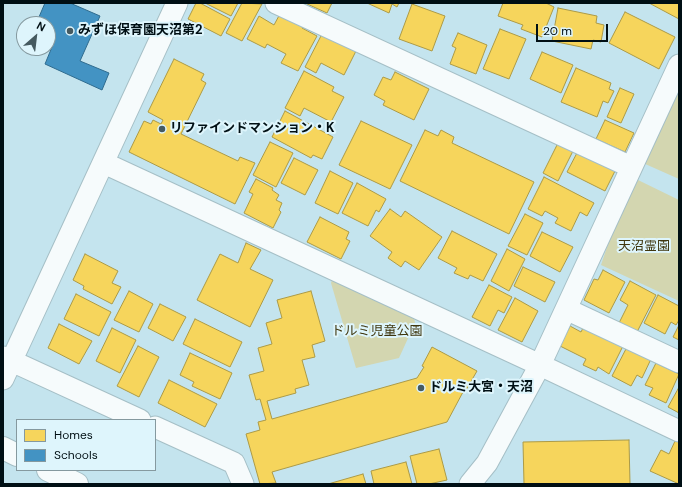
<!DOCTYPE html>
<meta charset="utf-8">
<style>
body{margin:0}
#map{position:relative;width:682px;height:487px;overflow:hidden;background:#c4e4ee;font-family:"DM Sans",sans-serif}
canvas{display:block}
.frame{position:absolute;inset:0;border:4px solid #000f14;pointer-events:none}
.legend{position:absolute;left:16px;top:419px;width:140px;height:52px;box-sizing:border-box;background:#def5fc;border:1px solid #85999f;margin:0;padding:5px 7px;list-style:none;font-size:12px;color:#000f14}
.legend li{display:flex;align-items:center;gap:8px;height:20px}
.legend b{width:20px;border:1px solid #85999f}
.north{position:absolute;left:16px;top:16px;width:40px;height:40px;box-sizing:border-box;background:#def5fc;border:1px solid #85999f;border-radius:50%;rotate:28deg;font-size:11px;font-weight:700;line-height:16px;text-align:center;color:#000f14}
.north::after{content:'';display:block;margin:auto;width:14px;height:18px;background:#455a60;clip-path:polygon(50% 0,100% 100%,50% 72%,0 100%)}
.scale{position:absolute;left:536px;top:24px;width:72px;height:18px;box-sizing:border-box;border:2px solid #000f14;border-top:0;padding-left:5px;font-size:12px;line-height:14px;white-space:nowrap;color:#000f14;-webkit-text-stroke:3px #def5fc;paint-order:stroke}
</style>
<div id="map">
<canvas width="682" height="487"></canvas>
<div class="frame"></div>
<ul class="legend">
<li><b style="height:11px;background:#f6d55c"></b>Homes</li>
<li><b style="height:11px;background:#4393c3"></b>Schools</li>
</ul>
<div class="north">N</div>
<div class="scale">20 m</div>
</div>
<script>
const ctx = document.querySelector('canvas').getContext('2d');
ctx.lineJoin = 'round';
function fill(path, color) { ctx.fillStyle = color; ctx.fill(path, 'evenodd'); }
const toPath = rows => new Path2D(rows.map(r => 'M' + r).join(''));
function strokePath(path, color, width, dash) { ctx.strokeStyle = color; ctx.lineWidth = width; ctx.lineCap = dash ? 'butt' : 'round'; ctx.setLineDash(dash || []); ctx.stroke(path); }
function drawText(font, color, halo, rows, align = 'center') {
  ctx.font = font + ' "DM Sans","Noto Sans JP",sans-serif'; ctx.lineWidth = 4; ctx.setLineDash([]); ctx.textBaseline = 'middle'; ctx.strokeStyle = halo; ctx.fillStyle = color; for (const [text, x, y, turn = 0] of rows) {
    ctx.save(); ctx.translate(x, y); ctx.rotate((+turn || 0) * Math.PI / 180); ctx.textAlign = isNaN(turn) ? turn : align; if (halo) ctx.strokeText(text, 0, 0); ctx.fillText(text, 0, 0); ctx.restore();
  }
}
fill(toPath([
 [679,85,679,179,643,163],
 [638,180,679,200,679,301,601,265,612,232],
 [333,277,414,316,415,323,399,358,356,368,331,283]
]), '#d3d6b0');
const homes = toPath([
 [196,3,200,3,230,19,221,36,188,19,196,3],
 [205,3,238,3,231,16,205,3],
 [242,3,262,4,242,41,226,33,242,3],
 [305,3,332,3,327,13,305,3],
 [367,3,399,3,397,7,392,4,389,13,367,3],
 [503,3,546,3,554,7,542,37,521,29,523,25,498,16,503,3],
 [649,3,679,3,679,19,649,3],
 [412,4,445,16,432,51,399,39,412,4],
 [558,8,597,16,596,23,604,25,601,42,593,40,591,49,552,41,558,8],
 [281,12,304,24,302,28,317,36,298,71,281,63,286,54,267,44,265,48,247,39,259,16,274,25,281,12],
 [625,12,675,37,659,69,609,43,625,12],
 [500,29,526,39,509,79,483,69,500,29],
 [323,32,357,49,344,75,321,63,316,73,305,67,323,32],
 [458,33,487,45,476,74,450,64,456,48,452,46,458,33],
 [542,52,573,65,561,93,530,79,542,52],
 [174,59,204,74,201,80,206,83,181,134,238,161,240,157,255,163,235,204,129,152,144,121,151,124,153,120,161,124,163,120,148,112,174,59],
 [576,68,611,83,609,89,614,91,608,103,603,101,597,117,561,102,576,68],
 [304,71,334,87,332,91,344,97,331,122,304,108,300,116,285,108,304,71],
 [395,72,429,89,414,120,383,105,385,101,374,95,383,77,391,80,395,72],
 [620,88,634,94,621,123,607,117,620,88],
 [285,111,333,137,322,159,313,155,311,158,272,137,285,111],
 [605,120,634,133,625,152,596,139,605,120],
 [361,121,412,145,390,189,339,165,361,121],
 [425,130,438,136,441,130,454,137,452,143,534,182,509,234,400,181,425,130],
 [559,141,574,149,558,181,543,173,559,141],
 [270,142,293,153,276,187,253,175,270,142],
 [578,151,616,169,605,191,567,172,578,151],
 [294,158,318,170,305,195,281,183,294,158],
 [330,171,353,183,338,214,315,203,330,171],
 [544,177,594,203,587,216,580,212,571,231,555,223,558,218,545,211,542,216,528,209,544,177],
 [256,179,273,188,272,190,279,195,276,200,282,203,279,210,281,212,273,228,244,213,253,194,249,192,256,179],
 [357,183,386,199,379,212,376,210,368,226,342,213,357,183],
 [390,209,401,217,405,211,442,237,419,270,405,261,401,267,388,258,392,252,370,236,390,209],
 [525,214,543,223,527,255,508,246,525,214],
 [320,217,349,232,346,239,350,241,341,259,307,242,320,217],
 [452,231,497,254,483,281,470,275,468,279,454,273,457,268,438,258,452,231],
 [542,232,573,247,560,272,530,256,542,232],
 [246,243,261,250,250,269,273,280,250,327,197,300,220,254,238,263,246,243],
 [507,249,525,259,509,291,491,281,507,249],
 [85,254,118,271,112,283,121,287,112,304,83,289,84,286,73,280,85,254],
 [523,267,555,282,545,302,514,286,523,267],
 [603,270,625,282,609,313,584,300,594,279,598,280,603,270],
 [630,281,656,295,637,332,619,323,628,305,620,300,630,281],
 [489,285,512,297,504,313,498,310,490,326,472,317,489,285],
 [129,291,153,304,139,332,114,320,129,291],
 [311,291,325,341,312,345,315,357,302,360,309,385,295,389,296,393,267,401,272,419,417,378,424,367,422,366,432,347,477,371,466,390,461,387,463,392,447,422,272,472,276,483,260,484,246,434,260,430,258,422,266,420,260,399,256,400,249,375,264,371,258,348,272,344,266,323,282,318,277,300,311,291],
 [76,294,111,312,99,336,64,319,76,294],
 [658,295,679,306,679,320,676,325,671,322,665,334,644,323,658,295],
 [515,298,538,311,522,342,498,330,515,298],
 [160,304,186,317,173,341,148,328,160,304],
 [195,319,242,342,230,367,183,344,195,319],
 [59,324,92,341,79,364,48,348,59,324],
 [679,325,679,340,673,337,679,325],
 [570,326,581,332,584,326,623,346,609,374,598,367,596,371,583,365,586,359,560,346,570,326],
 [112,328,136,340,120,373,96,361,112,328],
 [138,346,159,357,139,397,117,386,138,346],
 [627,347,651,359,642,378,637,375,631,386,612,376,627,347],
 [190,353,232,373,220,399,192,386,194,382,180,375,190,353],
 [656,363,679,374,666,403,649,395,653,388,645,385,656,363],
 [169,380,217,404,205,427,158,403,169,380],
 [678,389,679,389,679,413,668,407,678,389],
 [676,439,679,440,679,484,650,471,661,450,669,454,676,439],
 [629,440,630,484,524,484,523,442,629,440],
 [439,449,447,480,429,484,417,484,410,456,439,449],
 [406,462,412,484,374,484,371,471,406,462],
 [363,474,366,484,328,484,363,474]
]);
fill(homes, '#f6d55c');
strokePath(homes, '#ac9a46', 1);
const schools = toPath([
 [45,3,70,3,100,16,80,61,109,73,102,90,45,64,52,47,48,46,48,24,36,24,45,3]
]);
fill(schools, '#4393c3');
strokePath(schools, '#2f6b8e', 1);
const minor = toPath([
 [276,3,631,167],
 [104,163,540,365,679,431],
 [566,309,679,362],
 [3,357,140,420],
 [3,379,177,3],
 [155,427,234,463,243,484],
 [470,484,487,463,540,365,679,65]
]);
const tertiary = toPath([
 [3,448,17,455],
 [48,470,77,484]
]);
strokePath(minor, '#a5bfc6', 23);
strokePath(tertiary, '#a5bfc6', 24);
strokePath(minor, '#f6fbfc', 21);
strokePath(tertiary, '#f6fbfc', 22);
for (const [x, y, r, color] of [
 [70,31,4,"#455a60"],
 [162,129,4,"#455a60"],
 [421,388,4,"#455a60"]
]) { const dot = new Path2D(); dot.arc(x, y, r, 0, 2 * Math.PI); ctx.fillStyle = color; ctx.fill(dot); strokePath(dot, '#def5fc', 1.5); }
drawText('bold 13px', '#000f14', '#def5fc', [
 ["みずほ保育園天沼第2",78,31],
 ["リファインドマンション・K",170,129],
 ["ドルミ大宮・天沼",429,388]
], 'left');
drawText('13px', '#3f360e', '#def5fc', [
 ["天沼霊園",644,247],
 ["ドルミ児童公園",377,332]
]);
</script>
